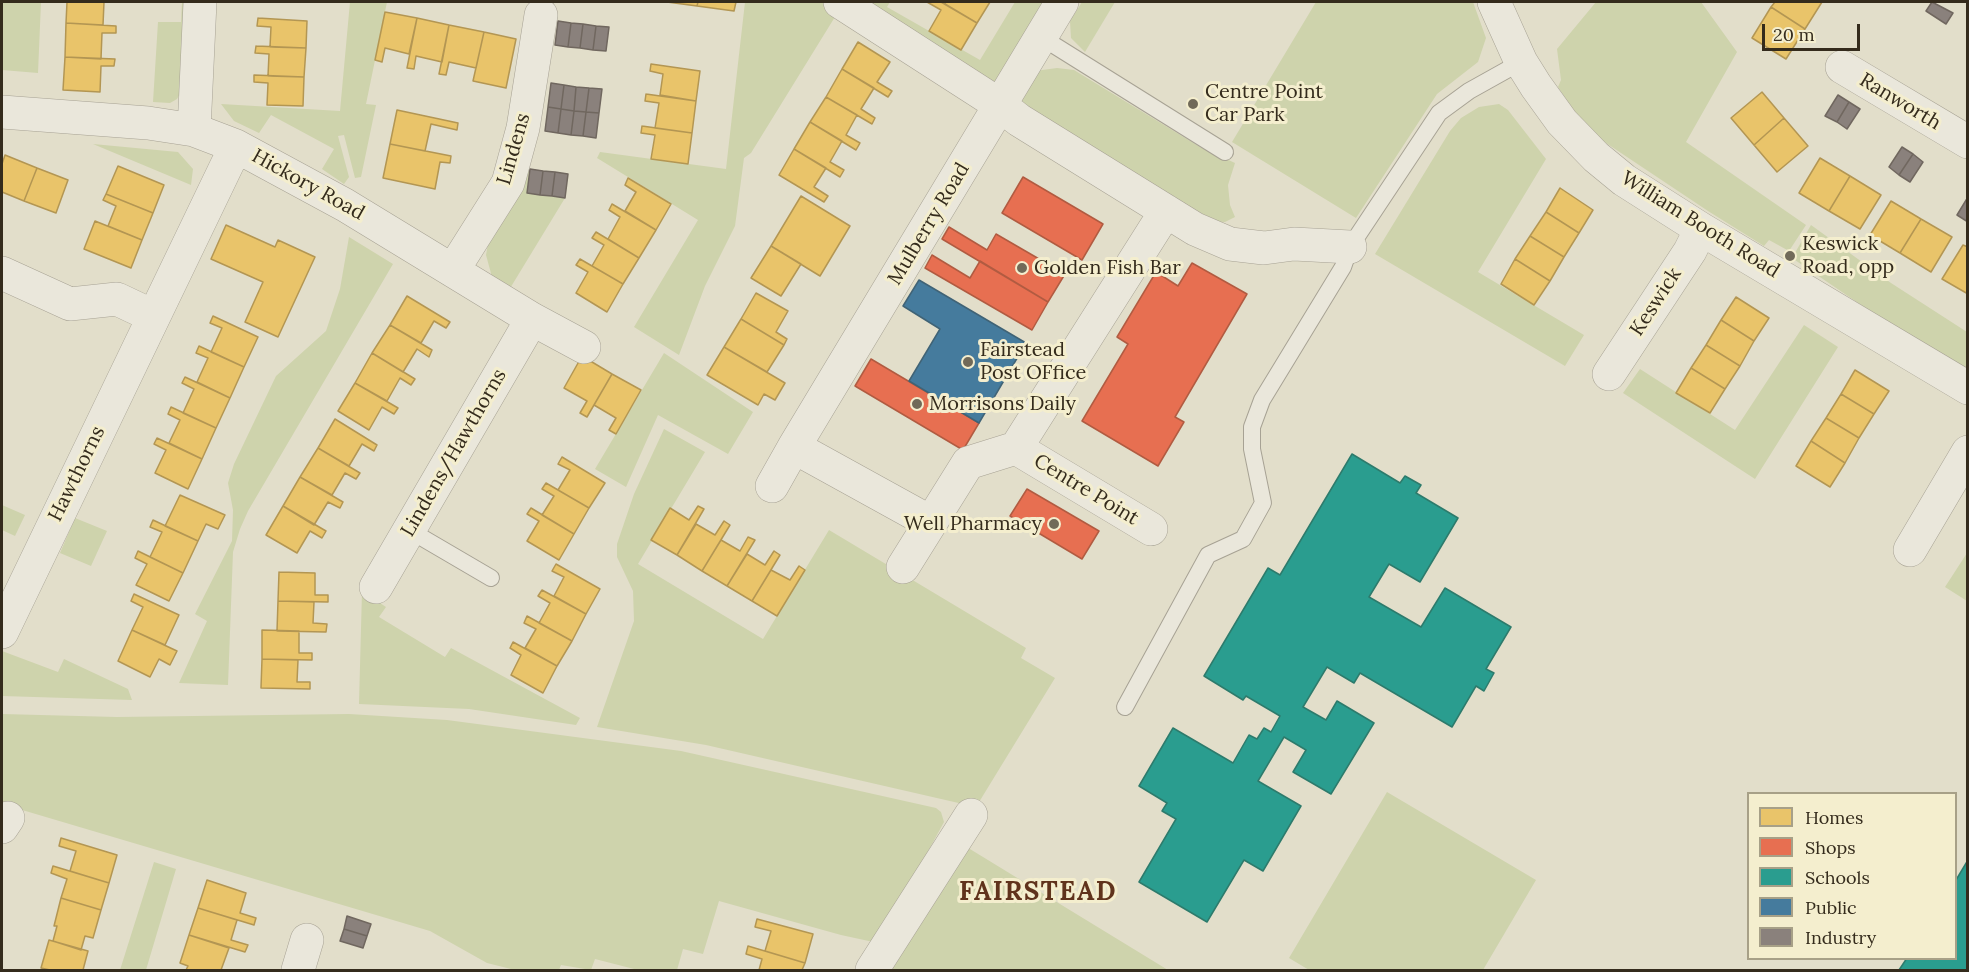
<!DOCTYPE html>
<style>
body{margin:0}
#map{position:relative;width:1969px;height:972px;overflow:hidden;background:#e2deca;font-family:Lora,serif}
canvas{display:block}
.frame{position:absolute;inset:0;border:3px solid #342b1c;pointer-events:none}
.legend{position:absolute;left:1747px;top:792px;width:210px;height:168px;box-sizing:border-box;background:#f4eece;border:2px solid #a7a087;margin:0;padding:8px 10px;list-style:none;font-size:18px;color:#342b1c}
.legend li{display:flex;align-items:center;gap:12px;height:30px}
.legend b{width:30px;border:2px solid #a7a087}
.scale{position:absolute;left:1762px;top:24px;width:98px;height:27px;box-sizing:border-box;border:3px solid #342b1c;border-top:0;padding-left:8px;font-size:18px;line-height:21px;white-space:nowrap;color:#342b1c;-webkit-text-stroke:4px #f4eece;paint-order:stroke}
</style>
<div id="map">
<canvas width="1969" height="972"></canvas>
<div class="frame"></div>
<ul class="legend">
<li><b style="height:16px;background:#e9c46a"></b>Homes</li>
<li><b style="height:16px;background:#e76f51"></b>Shops</li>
<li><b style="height:16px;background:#2a9d8f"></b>Schools</li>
<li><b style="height:16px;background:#457b9d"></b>Public</li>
<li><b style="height:16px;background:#8a817c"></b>Industry</li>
</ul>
<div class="scale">20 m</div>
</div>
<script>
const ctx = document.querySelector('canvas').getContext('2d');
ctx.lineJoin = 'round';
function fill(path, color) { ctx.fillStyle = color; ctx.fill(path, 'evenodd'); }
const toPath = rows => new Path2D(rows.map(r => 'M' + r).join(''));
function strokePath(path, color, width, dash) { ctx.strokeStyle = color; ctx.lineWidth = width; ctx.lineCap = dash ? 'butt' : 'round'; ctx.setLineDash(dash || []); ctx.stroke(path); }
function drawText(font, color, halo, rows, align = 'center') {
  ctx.font = font + ' Lora,serif'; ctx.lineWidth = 6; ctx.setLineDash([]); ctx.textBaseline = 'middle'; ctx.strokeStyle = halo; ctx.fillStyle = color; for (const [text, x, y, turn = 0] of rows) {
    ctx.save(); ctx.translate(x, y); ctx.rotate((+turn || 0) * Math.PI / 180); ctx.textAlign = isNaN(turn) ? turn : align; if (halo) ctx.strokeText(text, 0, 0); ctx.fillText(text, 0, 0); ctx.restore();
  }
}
fill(toPath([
 [2,2,41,2,38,73,2,70],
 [182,2,189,2,182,90,177,99,170,103,153,102,158,22,181,22],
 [350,2,387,2,366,104,376,105,361,177,355,178,344,135,338,136,349,177,344,184,322,169,334,149,271,115,259,133,234,121,221,104,340,111],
 [745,2,822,2,838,12,751,153,744,158,735,226,705,286,679,355,634,327,698,220,597,158,600,152,726,169],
 [865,2,890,2,887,7,980,60,1015,2,1046,2,995,87],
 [1082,2,1115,2,1085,52,1071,38,1070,21],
 [1316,2,1473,2,1486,38,1478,62,1437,94,1356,218,1232,142],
 [1596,2,1701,2,1737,52,1686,142,1806,225,1789,251,1769,240,1764,246,1708,211,1600,139,1572,109,1558,87,1561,80,1557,49],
 [1057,68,1074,70,1200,147,1235,163,1228,185,1230,205,1235,217,1225,222,1201,221,1015,106,1035,71],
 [1499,104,1508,110,1546,159,1478,272,1584,335,1565,366,1375,254,1450,131,1461,118,1479,107],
 [93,144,178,152,193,169,191,185],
 [526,169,530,169,527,193,565,198,509,290,492,277,486,255,488,244],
 [1811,225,1891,283,1967,332,1967,370,1892,326,1792,258],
 [349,237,393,264,248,511,240,529,233,552,228,685,179,683,207,621,195,614,232,541,233,510,228,483,234,464,276,376,326,331,340,289],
 [1804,325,1838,347,1755,479,1623,393,1640,369,1735,430],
 [664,353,753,412,728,454,658,415,626,487,595,469],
 [664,429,705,452,638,564,763,639,829,530,1026,648,1021,658,1055,678,976,807,706,745,597,727,634,621,633,591,617,557,617,544,634,494],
 [2,505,25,515,15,536,2,530],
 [75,518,107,531,91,566,60,553],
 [1967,553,1968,601,1967,601,1945,587],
 [362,591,386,607,379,617,445,657,451,648,580,718,576,725,469,709,359,704],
 [2,651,58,672,64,659,128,689,132,700,2,696],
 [2,714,117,717,349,714,447,720,681,751,936,808,941,812,944,822,878,943,841,935,719,901,703,954,683,949,677,970,638,970,595,959,591,970,561,965,559,970,515,970,487,963,430,931,2,804],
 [1387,792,1536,880,1483,970,1309,970,1289,958],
 [965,846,1168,970,886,970],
 [154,862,176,869,146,970,120,970]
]), '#ced3ac');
const homes = toPath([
 [67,2,104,2,103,25,66,23,67,2],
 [667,2,698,2,697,6,667,2],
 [698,2,736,2,734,11,697,6,698,2],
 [927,2,941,2,977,23,961,50,929,31,941,10,927,2],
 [946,2,990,2,977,23,945,4,946,2],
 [1775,2,1822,2,1805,29,1771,7,1775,2],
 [1771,7,1805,29,1786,59,1752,38,1771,7],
 [385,12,417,18,409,54,385,48,382,62,375,60,385,12],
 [258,18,307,21,306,48,270,47,271,27,257,26,258,18],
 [417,18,449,25,442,62,416,56,414,69,407,68,417,18],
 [66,23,116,26,116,33,102,33,101,59,65,57,66,23],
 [449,25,484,32,476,68,449,62,446,75,439,74,449,25],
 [484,32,516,39,506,88,473,81,484,32],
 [858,42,890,62,877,82,892,91,888,97,842,69,858,42],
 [256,46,306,48,304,77,268,76,269,54,255,53,256,46],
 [65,57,115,59,114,66,101,66,100,92,63,90,65,57],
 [651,64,700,71,696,101,660,95,663,74,650,71,651,64],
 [842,69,874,88,861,109,875,118,872,124,826,97,842,69],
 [254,75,304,77,303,106,267,105,268,83,254,82,254,75],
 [1762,92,1784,118,1754,145,1731,118,1762,92],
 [646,94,696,101,692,133,655,128,659,103,645,101,646,94],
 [826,97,857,115,846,135,860,143,856,150,810,122,826,97],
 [397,110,458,123,457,130,431,124,425,151,390,144,397,110],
 [1784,118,1808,146,1777,172,1754,145,1784,118],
 [810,122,842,141,830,162,844,170,840,177,794,149,810,122],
 [642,126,692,133,688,164,651,159,655,135,641,133,642,126],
 [390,144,451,156,450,163,440,162,435,189,383,178,390,144],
 [794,149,826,168,814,187,828,196,824,202,779,175,794,149],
 [5,155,37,168,24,201,2,192,2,164,5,155],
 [1820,158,1850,176,1829,211,1799,193,1820,158],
 [118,166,164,185,153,213,106,194,118,166],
 [37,168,68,180,56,213,24,201,37,168],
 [1850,176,1881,195,1860,229,1829,211,1850,176],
 [628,178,671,204,656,230,625,211,636,192,625,185,628,178],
 [1560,188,1593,210,1579,233,1546,212,1560,188],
 [106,194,153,213,142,240,108,226,116,206,103,200,106,194],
 [801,196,850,226,820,276,771,246,801,196],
 [1891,201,1921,219,1900,253,1870,235,1891,201],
 [612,204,656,230,639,258,608,239,620,217,609,210,612,204],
 [1546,212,1579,233,1564,257,1530,236,1546,212],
 [1921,219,1952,237,1931,272,1900,253,1921,219],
 [95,221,142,240,131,268,84,249,95,221],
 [226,225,275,247,278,240,315,257,278,337,245,322,263,282,211,259,226,225],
 [596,232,639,258,623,284,592,266,604,245,592,238,596,232],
 [1530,236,1564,257,1550,281,1515,259,1530,236],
 [1963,245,1968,247,1968,294,1942,279,1963,245],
 [771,246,801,264,781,296,751,278,771,246],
 [580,259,623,284,607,312,576,293,588,272,576,265,580,259],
 [1515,259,1550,281,1534,305,1501,284,1515,259],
 [756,293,788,311,776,332,787,339,784,345,741,319,756,293],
 [407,296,450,322,446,328,434,321,421,343,390,325,407,296],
 [1736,297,1769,318,1754,341,1721,320,1736,297],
 [213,316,258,337,244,367,211,352,222,328,210,323,213,316],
 [741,319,784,345,767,372,724,347,741,319],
 [1721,320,1754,341,1740,366,1706,345,1721,320],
 [390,325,432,350,429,357,417,349,403,372,372,353,390,325],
 [1706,345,1740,366,1725,389,1691,368,1706,345],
 [199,346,244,367,230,398,197,382,208,358,196,353,199,346],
 [724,347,785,383,775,400,764,394,758,405,707,375,724,347],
 [372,353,415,379,411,385,400,378,387,401,355,383,372,353],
 [582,356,612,374,587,417,580,413,587,401,564,388,582,356],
 [1691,368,1725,389,1710,413,1676,393,1691,368],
 [1855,370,1889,391,1874,414,1841,394,1855,370],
 [612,374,641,390,616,434,609,430,616,418,594,405,612,374],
 [185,377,230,398,216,428,183,413,194,389,182,383,185,377],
 [355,383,398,408,394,414,382,407,369,430,338,411,355,383],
 [1841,394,1874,414,1859,438,1826,418,1841,394],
 [171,407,216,428,202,459,169,443,180,420,168,414,171,407],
 [1826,418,1859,438,1845,463,1811,441,1826,418],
 [335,419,377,445,374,451,362,444,349,466,318,448,335,419],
 [157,438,202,459,188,489,155,473,166,450,154,444,157,438],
 [1811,441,1845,463,1830,487,1796,466,1811,441],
 [318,448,360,473,356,479,345,473,332,495,300,477,318,448],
 [562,457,605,483,589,508,558,490,570,470,558,464,562,457],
 [300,477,343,502,340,508,328,502,314,525,283,506,300,477],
 [546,483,589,508,574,534,542,515,554,496,542,489,546,483],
 [180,495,225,515,218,529,206,524,198,541,165,526,180,495],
 [283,506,326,531,322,538,310,531,297,553,266,535,283,506],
 [698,506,704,509,677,555,651,540,670,508,689,520,698,506],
 [531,508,574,534,559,560,527,541,539,521,527,514,531,508],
 [153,520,198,541,183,573,150,557,162,532,150,527,153,520],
 [724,521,730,525,702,571,677,555,696,524,715,535,724,521],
 [748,537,755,540,727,586,702,571,721,540,740,551,748,537],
 [138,551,183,573,169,601,136,585,147,564,135,558,138,551],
 [774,551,780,555,752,601,727,586,747,554,765,565,774,551],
 [556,564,600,589,586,614,554,596,564,577,552,571,556,564],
 [799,566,805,570,777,616,752,601,771,570,790,580,799,566],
 [279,572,315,573,315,595,328,595,328,602,278,601,279,572],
 [542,590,586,614,572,641,539,623,550,603,538,596,542,590],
 [134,594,179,615,165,645,132,630,143,607,131,601,134,594],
 [278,601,314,602,313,623,327,624,326,632,277,631,278,601],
 [527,616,572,641,557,666,525,648,536,629,524,623,527,616],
 [132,630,177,651,170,665,159,659,150,677,118,661,132,630],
 [262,630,299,631,299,653,312,653,312,660,262,659,262,630],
 [513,642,557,666,543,693,511,675,521,655,510,648,513,642],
 [262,659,298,660,297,682,310,682,310,689,261,688,262,659],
 [61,838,117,855,109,883,70,871,76,851,59,846,61,838],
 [53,866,109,883,101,910,61,898,67,879,51,873,53,866],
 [207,880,246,893,240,913,256,918,254,925,198,908,207,880],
 [61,898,101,910,93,938,85,936,81,950,53,941,57,926,54,926,61,898],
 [198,908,237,920,231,940,248,945,245,952,189,935,198,908],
 [757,919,813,934,805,963,765,951,771,931,755,927,757,919],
 [189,935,229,948,221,970,186,970,188,966,180,963,189,935],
 [49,940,88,951,83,970,50,970,41,968,49,940],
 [748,946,805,963,802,970,759,970,762,959,746,954,748,946]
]);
fill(homes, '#e9c46a');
strokePath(homes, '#b39653', 1.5);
const shops = toPath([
 [1023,177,1103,224,1082,260,1002,213,1023,177],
 [949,227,987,250,996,234,1065,274,1048,302,942,239,949,227],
 [932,255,970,278,980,261,1048,302,1032,330,925,268,932,255],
 [1192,263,1247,294,1175,417,1184,422,1158,466,1082,421,1128,344,1117,337,1156,272,1178,286,1192,263],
 [871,359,979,423,963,450,855,386,871,359],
 [1027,489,1099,531,1082,559,1010,516,1027,489]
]);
fill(shops, '#e76f51');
strokePath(shops, '#b15b41', 1.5);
const schools = toPath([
 [1352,454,1400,483,1405,476,1421,485,1416,493,1458,518,1420,582,1389,564,1369,597,1421,627,1445,588,1511,627,1486,669,1494,673,1484,691,1476,686,1452,727,1360,673,1354,683,1327,667,1303,707,1326,720,1337,701,1374,723,1331,794,1293,772,1306,750,1284,737,1258,781,1301,806,1263,871,1244,860,1207,922,1139,882,1176,819,1162,811,1167,803,1139,786,1173,728,1233,763,1249,735,1257,739,1264,728,1271,732,1280,716,1246,696,1243,700,1204,676,1268,568,1280,575,1352,454],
 [1968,860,1968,970,1899,970,1907,958,1956,958,1956,880,1968,860]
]);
fill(schools, '#2a9d8f');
strokePath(schools, '#2d7b6c', 1.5);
const public = toPath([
 [919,280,1026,343,979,423,909,381,940,329,903,306,919,280]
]);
fill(public, '#457b9d');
strokePath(public, '#406376', 1.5);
const industry = toPath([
 [1932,2,1953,13,1946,24,1926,11,1932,2],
 [558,21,571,23,568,47,555,45,558,21],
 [571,23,583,24,580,48,568,47,571,23],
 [583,24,596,26,593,50,580,48,583,24],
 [596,26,609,27,606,51,593,50,596,26],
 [551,83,564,85,561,109,548,107,551,83],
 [564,85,576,87,574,111,561,109,564,85],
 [576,87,589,88,586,112,574,111,576,87],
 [589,88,602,89,599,113,586,112,589,88],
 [1838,95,1849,102,1837,122,1825,116,1838,95],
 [1849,102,1860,109,1847,129,1837,122,1849,102],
 [548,107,561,109,558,133,545,131,548,107],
 [561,109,574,111,571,135,558,133,561,109],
 [574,111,586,112,583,136,571,135,574,111],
 [586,112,599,113,596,138,583,136,586,112],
 [1902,147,1913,154,1899,175,1889,167,1902,147],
 [1913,154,1923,162,1910,182,1899,175,1913,154],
 [530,169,543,171,540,195,527,193,530,169],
 [543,171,555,172,552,196,540,195,543,171],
 [555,172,568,174,565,198,552,196,555,172],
 [1968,197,1968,222,1957,215,1968,197],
 [347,916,371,924,367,936,344,929,347,916],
 [344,929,367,936,363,948,340,941,344,929]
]);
fill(industry, '#8a817c');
strokePath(industry, '#70675f', 1.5);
const lane = toPath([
 [1041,37,1225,152],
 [409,530,491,578],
 [1125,707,1208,555,1243,539,1263,503,1252,449,1252,427,1262,400,1343,267,1350,247,1439,113,1469,91,1521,62]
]);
const street = toPath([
 [840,2,1000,105,1019,120,1195,229,1230,244,1264,248,1294,244,1350,247],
 [1494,2,1521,62,1536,86,1562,122,1596,157,1624,180,1701,229,1968,388],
 [1842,67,1968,142],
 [2,112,148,123,194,130,236,146,345,205,532,319,584,347],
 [194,130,200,2],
 [453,270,508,183,523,128,541,15],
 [2,273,70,304,117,299,153,316],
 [1609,374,1690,251,1701,229],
 [772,486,794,447],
 [930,522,794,447,1062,2],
 [1151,529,1016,448,1166,211],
 [1910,550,1968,452],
 [903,567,968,463,1016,448],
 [376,587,532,319],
 [2,632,236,146],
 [2,827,8,818],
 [298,970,307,940],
 [872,970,971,815]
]);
strokePath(lane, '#a7a294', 18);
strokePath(street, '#a7a294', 34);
strokePath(lane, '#eae7db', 16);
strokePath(street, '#eae7db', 33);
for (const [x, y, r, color] of [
 [1193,104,6,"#716a59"],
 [1790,256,6,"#716a59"],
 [1022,268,6,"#716a59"],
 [968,362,6,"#716a59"],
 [917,404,6,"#716a59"],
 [1054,524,6,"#716a59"]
]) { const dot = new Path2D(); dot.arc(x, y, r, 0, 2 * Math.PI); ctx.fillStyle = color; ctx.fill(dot); strokePath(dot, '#f4eece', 2); }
drawText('20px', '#342b1c', '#f4eece', [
 ["Centre Point",1205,92],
 ["Car Park",1205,115],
 ["Keswick",1802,244],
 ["Road, opp",1802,267],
 ["Golden Fish Bar",1034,268],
 ["Fairstead",980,350],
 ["Post OFfice",980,373],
 ["Morrisons Daily",929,404],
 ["Well Pharmacy",1042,524,"right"]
], 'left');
drawText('20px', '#342b1c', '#f4eece', [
 ["Ranworth",1900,102,31],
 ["Lindens",514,149,-74],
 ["Hickory Road",308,185,29],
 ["Mulberry Road",929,224,-59],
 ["William Booth Road",1700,225,32],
 ["Keswick",1656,302,-57],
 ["Lindens/Hawthorns",454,453,-60],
 ["Hawthorns",77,474,-64],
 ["Centre Point",1086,490,31]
]);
ctx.letterSpacing = '1.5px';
drawText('bold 26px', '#60331c', '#f4eece', [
 ["FAIRSTEAD",1038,893]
]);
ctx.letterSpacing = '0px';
</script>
